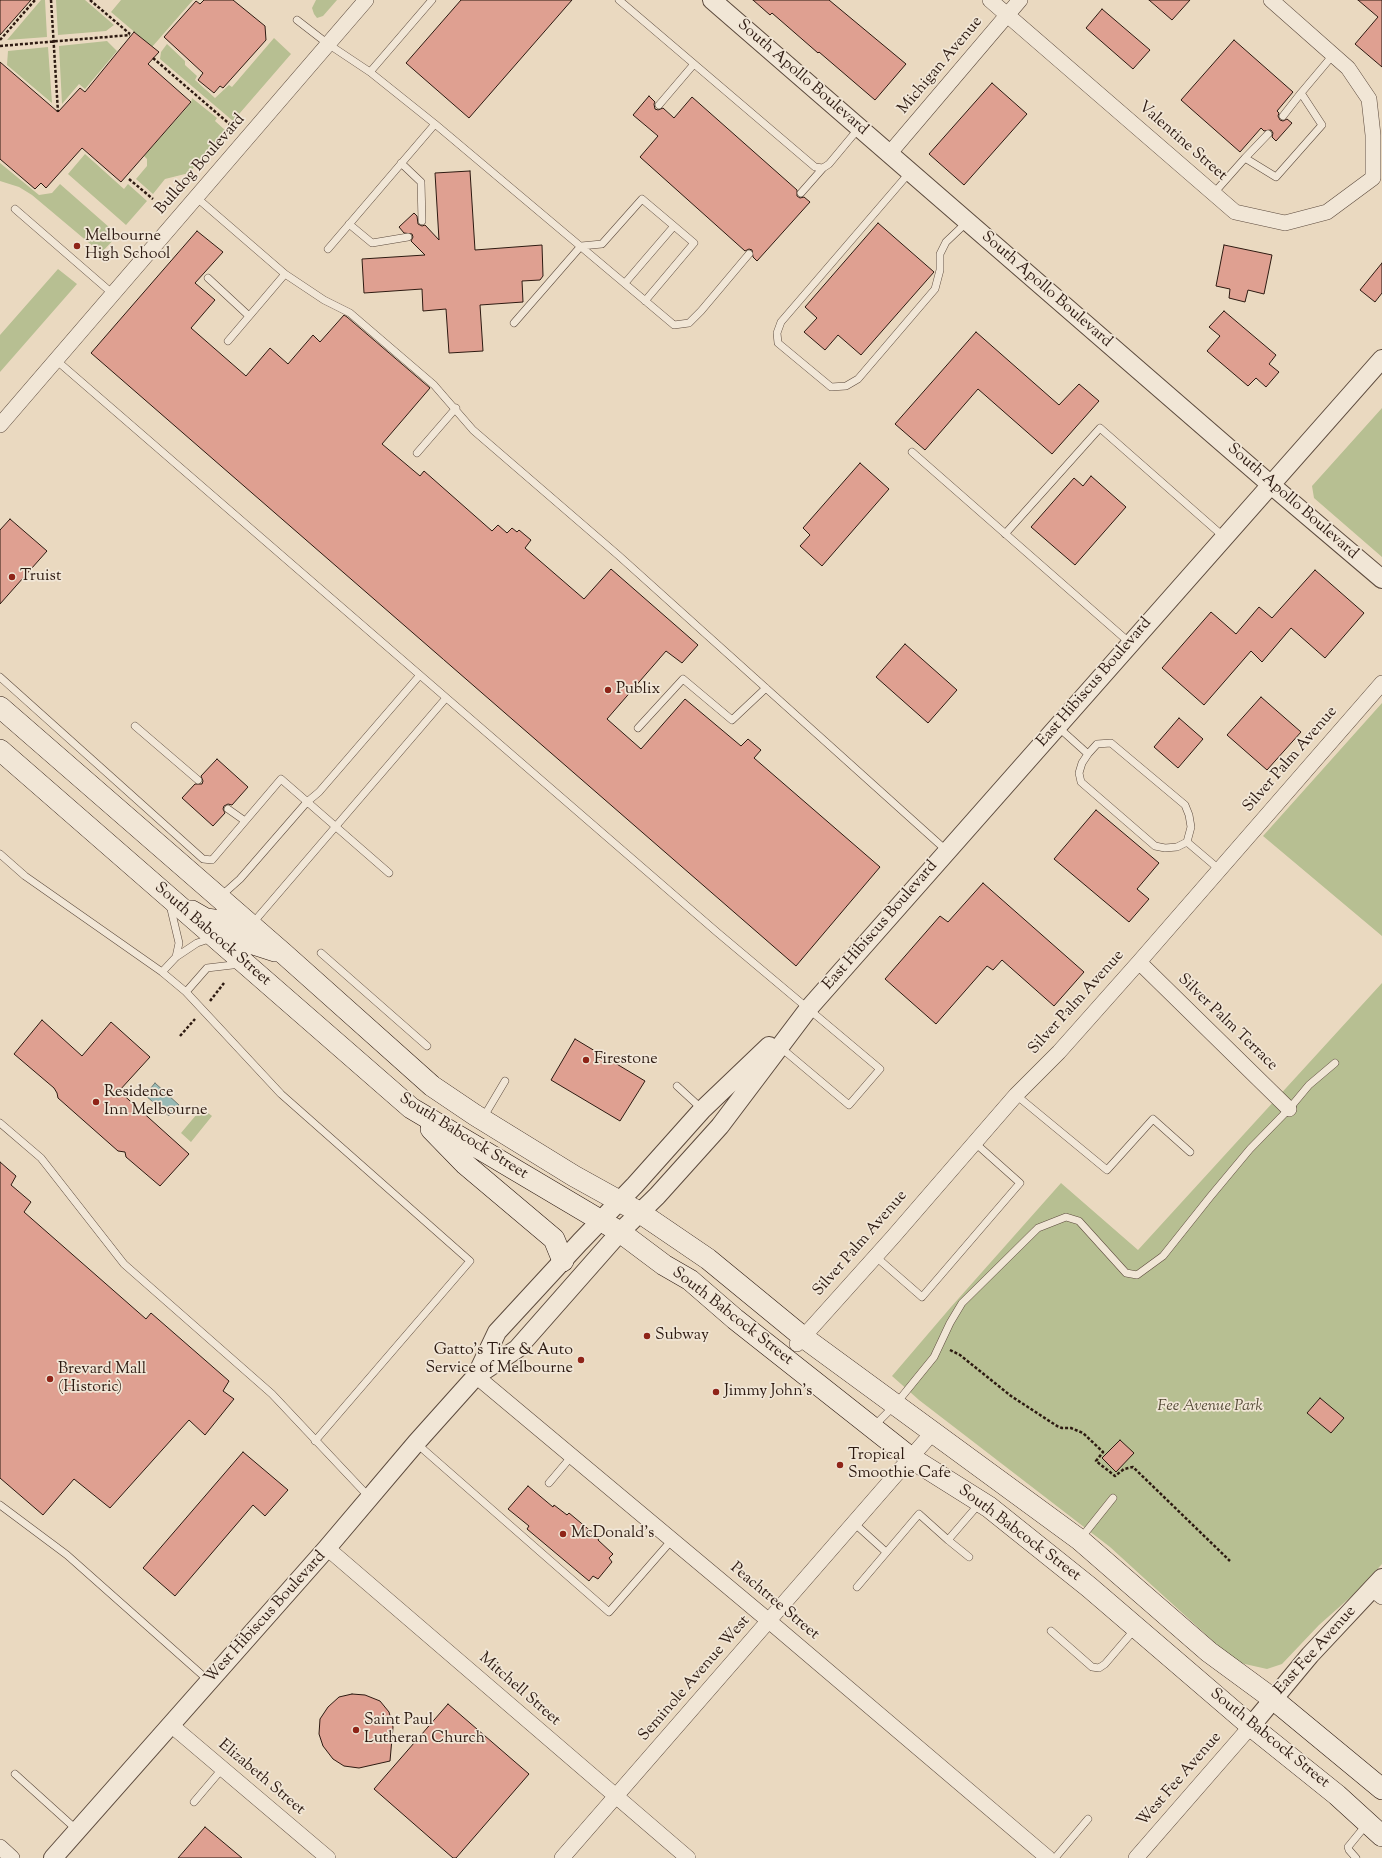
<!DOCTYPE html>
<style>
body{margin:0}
canvas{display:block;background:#ead9c0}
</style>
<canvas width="1382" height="1858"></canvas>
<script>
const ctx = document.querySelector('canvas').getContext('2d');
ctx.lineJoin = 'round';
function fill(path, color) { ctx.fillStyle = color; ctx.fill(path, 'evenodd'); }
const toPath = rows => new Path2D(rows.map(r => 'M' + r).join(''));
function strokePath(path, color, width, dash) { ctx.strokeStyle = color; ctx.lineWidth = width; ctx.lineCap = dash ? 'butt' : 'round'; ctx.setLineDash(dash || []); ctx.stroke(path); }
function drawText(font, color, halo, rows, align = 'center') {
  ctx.font = font + ' "Sorts Mill Goudy",serif'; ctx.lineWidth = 3.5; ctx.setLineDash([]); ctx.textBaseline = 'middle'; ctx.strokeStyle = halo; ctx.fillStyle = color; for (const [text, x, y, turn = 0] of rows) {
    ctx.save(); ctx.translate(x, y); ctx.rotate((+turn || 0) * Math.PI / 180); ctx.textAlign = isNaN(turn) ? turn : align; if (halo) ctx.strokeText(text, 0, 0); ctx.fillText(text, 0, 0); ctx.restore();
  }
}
fill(toPath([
 [41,0,45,0,47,37,7,40],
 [56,0,85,0,114,25,106,31,58,35],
 [121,0,193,0,152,47,111,12],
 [316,0,337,0,323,16,317,18,314,14,312,8],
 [274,38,291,54,233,121,160,59,161,52,167,44,185,61,185,65,197,76,195,80,215,98,229,85,232,87],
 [107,41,117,51,85,89,79,84,62,104,59,46],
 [48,47,52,103,7,65,8,51],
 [192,98,217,118,215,121,225,130,189,173,165,179,153,194,136,179,147,166,147,159,144,156,191,103],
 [85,154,124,189,128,184,147,201,126,225,68,174],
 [0,163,39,195,52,193,60,184,118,235,101,253,32,195,19,187,0,181],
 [58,269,77,284,0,372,0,335],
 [1382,408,1382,557,1314,498,1312,486],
 [1382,703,1382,936,1263,836],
 [1382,983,1382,1564,1354,1594,1319,1625,1282,1664,1267,1669,1236,1662,1110,1547,919,1400,892,1376,951,1307,1061,1183,1138,1250],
 [202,1108,212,1116,191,1142,181,1133]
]), '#b7bf92');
const water = toPath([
 [155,1083,179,1105,169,1116,145,1095,155,1083]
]);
fill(water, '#98bab5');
strokePath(water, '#6d7a73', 1);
const building = toPath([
 [0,0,31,0,0,35,0,0],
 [204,0,233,0,265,26,266,40,223,88,220,86,214,93,198,80,203,73,164,37,196,1,200,4,204,0],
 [461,0,572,0,469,118,406,63,461,0],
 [753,0,829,0,906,64,875,100,819,52,818,53,772,13,770,15,753,0],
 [1149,0,1190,0,1172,20,1149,0],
 [1358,0,1382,0,1382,67,1355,44,1378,17,1358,0],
 [1102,9,1150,50,1133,69,1086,28,1102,9],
 [134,32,159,52,148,64,191,102,121,182,82,148,46,188,41,183,35,189,0,159,0,62,58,112,80,88,85,92,134,32],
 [1234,40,1293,92,1277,111,1279,113,1278,116,1280,120,1283,121,1287,119,1292,123,1276,141,1272,137,1273,133,1271,130,1264,131,1261,128,1240,152,1181,100,1234,40],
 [992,83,1027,114,964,185,929,154,992,83],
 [649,96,655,102,654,104,655,109,658,110,663,108,674,118,692,97,797,190,797,196,800,198,804,197,810,202,757,261,753,257,752,250,749,249,745,251,640,157,658,136,633,115,649,96],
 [470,171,475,250,542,245,543,276,540,280,522,281,523,302,480,305,483,351,449,353,446,309,423,311,422,289,364,293,362,259,425,255,411,241,413,237,412,234,404,233,399,227,414,213,417,216,418,224,422,226,425,225,439,240,435,173,470,171],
 [878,223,934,272,861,355,838,335,825,350,804,332,817,318,805,307,878,223],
 [197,231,223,252,195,283,215,300,191,328,246,376,270,348,288,364,313,335,320,342,344,315,347,317,430,388,382,444,420,476,424,471,492,531,498,525,507,533,512,528,517,532,519,530,531,540,525,548,584,599,611,569,698,645,682,663,666,651,607,719,641,749,685,699,741,746,748,739,761,750,754,758,880,867,796,966,91,353,197,231],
 [1224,245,1272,255,1264,294,1248,290,1245,302,1229,298,1230,289,1216,286,1224,245],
 [1382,263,1382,293,1375,302,1360,290,1382,263],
 [1224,311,1276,355,1269,364,1279,372,1266,387,1256,378,1248,386,1207,351,1220,336,1209,327,1224,311],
 [976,332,1059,405,1079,384,1099,401,1052,454,978,389,925,450,895,424,976,332],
 [860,463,889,489,822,566,800,546,810,535,803,528,860,463],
 [1091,476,1126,507,1075,565,1031,527,1074,478,1083,486,1091,476],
 [10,519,47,551,0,604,0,530,10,519],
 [1315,570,1364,613,1325,658,1291,628,1262,662,1251,651,1204,705,1162,668,1211,612,1236,634,1259,607,1272,618,1315,570],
 [905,644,957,690,928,723,876,677,905,644],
 [1261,697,1301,732,1267,770,1227,735,1261,697],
 [1179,718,1203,739,1178,768,1154,747,1179,718],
 [217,759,248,787,232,805,228,804,224,806,223,809,225,813,213,826,182,798,195,784,202,784,203,781,201,776,217,759],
 [1096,810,1159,863,1137,889,1149,899,1129,922,1054,859,1096,810],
 [983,883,1084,972,1054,1006,1002,960,993,970,987,966,936,1024,885,979,940,916,948,922,983,883],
 [42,1020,82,1056,111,1022,150,1057,119,1091,189,1154,160,1186,126,1157,125,1152,118,1151,58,1098,57,1093,54,1088,14,1054,42,1020],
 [575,1039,645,1081,620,1121,551,1080,575,1039],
 [0,1162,16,1176,11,1185,31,1202,24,1212,146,1319,151,1313,229,1381,223,1391,234,1399,205,1435,189,1420,110,1508,74,1479,43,1515,0,1478,0,1162],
 [1320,1398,1344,1418,1331,1433,1307,1413,1320,1398],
 [1120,1440,1134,1453,1116,1472,1102,1458,1120,1440],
 [243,1452,288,1490,265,1516,253,1505,175,1596,143,1568,243,1452],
 [528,1486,553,1507,554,1505,567,1515,569,1513,599,1538,598,1540,613,1554,609,1558,612,1562,598,1579,593,1576,589,1581,527,1529,529,1526,508,1509,528,1486],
 [352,1694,365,1695,380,1701,389,1712,393,1727,390,1761,359,1768,344,1766,333,1759,323,1746,319,1734,320,1719,328,1707,339,1697,352,1694],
 [448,1704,529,1774,456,1858,453,1858,374,1789,448,1704],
 [205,1827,242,1858,178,1858,205,1827]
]);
fill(building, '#dfa091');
strokePath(building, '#2d1a11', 1);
const service = toPath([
 [619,0,815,167,823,168,829,164,859,128],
 [297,20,328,44,370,72,435,124,328,249],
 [370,72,432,0],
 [659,105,694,64],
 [1283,116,1301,93],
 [435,124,674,325,689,323,701,311,749,254],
 [1245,158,1268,134],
 [401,163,421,182,422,221],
 [910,172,781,322,777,333,778,343,831,387,846,386,858,379,935,289,940,270,940,254,946,242,967,222],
 [801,193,823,168],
 [1214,193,1245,158,1276,177,1322,125,1301,93,1333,55],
 [197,198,285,274,324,300,350,313,434,385,473,430,618,555,947,851],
 [15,209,113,294],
 [349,224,372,243,408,237],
 [208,278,249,316],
 [645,301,694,243,674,226],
 [514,323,581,246,602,244,642,199,674,226,625,283],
 [228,341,285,274],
 [56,360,718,933,880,1069,849,1105,780,1047],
 [912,452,1130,643],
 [417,453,456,408],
 [1005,534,1100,428,1224,537],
 [0,677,203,859,212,860,281,779,389,873],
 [135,726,198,780],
 [1058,727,1088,754,1097,744,1111,743,1185,805,1189,815,1191,827,1187,842,1220,870],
 [638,728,683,679,732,720,766,688],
 [1088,754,1082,763,1079,773,1081,782,1155,846,1165,848,1177,847,1187,842],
 [228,809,245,821],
 [0,854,25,876,162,972,186,992,281,1094,470,1261,315,1441],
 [221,896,240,879,307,802,319,792,420,675],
 [170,905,179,943,176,957],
 [252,924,446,698],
 [321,953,427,1046],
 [162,972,176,957,197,943,212,938],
 [186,992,207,968,241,964],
 [677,1086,702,1109],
 [1016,1095,1107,1170,1153,1119,1190,1152],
 [483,1118,505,1081],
 [0,1123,41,1158,124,1264,272,1394,370,1498],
 [875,1256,922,1297,1020,1183,974,1142],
 [873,1427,895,1405,934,1357,950,1323,962,1303,1038,1228,1066,1217,1079,1221,1126,1273,1137,1275,1163,1256,1210,1197,1250,1149,1289,1109,1309,1085,1335,1063],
 [416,1443,609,1612,671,1541],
 [549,1483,571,1457],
 [0,1505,67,1555,209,1681],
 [854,1523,886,1552],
 [1081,1538,1113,1498],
 [948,1540,969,1557],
 [857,1587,919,1514,948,1540,979,1504],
 [1051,1631,1092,1667,1099,1668,1105,1664,1135,1629],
 [15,1774,77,1830],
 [194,1802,222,1769],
 [1055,1858,1088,1819],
 [1356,1858,1349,1850,1348,1847,1366,1825]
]);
const minor = toPath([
 [990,0,1235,212,1285,223,1327,212,1373,178],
 [1271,0,1348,68,1369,99,1373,135,1373,178],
 [889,154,1020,0],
 [0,425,366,0],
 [1139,962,1289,1109],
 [797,1344,893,1237,1016,1095,1059,1052,1139,962,1382,683],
 [476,1376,769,1621,1048,1858],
 [327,1548,688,1858],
 [1372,1589,1382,1597],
 [171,1725,328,1858],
 [0,1847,12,1858],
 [562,1858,933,1432],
 [1136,1858,1251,1726]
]);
const tertiary = toPath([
 [712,0,1270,484,1382,579],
 [476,1376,517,1349,620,1232,657,1196,720,1126,809,1008,1382,359],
 [1251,1726,1310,1655,1382,1578],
 [53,1858,327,1548,416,1443,476,1376,497,1332,580,1242,635,1185,702,1110,769,1046]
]);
const secondary = toPath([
 [0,707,283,953,432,1086,475,1115,574,1176,639,1212,708,1259,803,1337,1080,1540,1209,1652,1273,1699,1382,1789],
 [0,750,411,1108,620,1232,664,1265,690,1280,735,1319,911,1458,989,1507,1089,1587,1251,1726,1337,1795,1382,1836],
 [192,911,206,919,251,925],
 [215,937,235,938,275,951],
 [431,1129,465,1164,554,1239,563,1261]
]);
strokePath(service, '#5c4a3d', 8);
strokePath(minor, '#5c4a3d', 16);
strokePath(tertiary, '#5c4a3d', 20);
strokePath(secondary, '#2d1a11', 22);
strokePath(toPath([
 [51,0,58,112],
 [90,0,130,34],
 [0,40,35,0],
 [0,46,130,35],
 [153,58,233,127],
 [129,179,153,199],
 [210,1001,224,983],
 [180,1036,195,1019],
 [950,1350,960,1355,1011,1396,1057,1426,1062,1428,1071,1428,1083,1433,1103,1452,1096,1461,1115,1476,1124,1469,1133,1467,1230,1561]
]), '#2d1a11', 2.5, [3, 2]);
strokePath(service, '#f1e6d6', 7);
strokePath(minor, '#f1e6d6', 15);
strokePath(tertiary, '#f1e6d6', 18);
strokePath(secondary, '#f1e6d6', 21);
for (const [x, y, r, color] of [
 [77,246,4,"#8f2418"],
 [12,577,4,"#8f2418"],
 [608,690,4,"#8f2418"],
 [586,1060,4,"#8f2418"],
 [96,1102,4,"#8f2418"],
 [647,1336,4,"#8f2418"],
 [581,1360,4,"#8f2418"],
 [50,1379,4,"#8f2418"],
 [716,1392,4,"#8f2418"],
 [840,1465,4,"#8f2418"],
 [563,1534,4,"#8f2418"],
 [356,1730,4,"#8f2418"]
]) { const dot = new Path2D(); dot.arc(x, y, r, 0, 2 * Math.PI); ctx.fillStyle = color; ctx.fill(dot); strokePath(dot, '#f1e6d6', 1.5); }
drawText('16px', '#2d1a11', '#f1e6d6', [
 ["Michigan Avenue",941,66,-50],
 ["South Apollo Boulevard",802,78,41],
 ["Valentine Street",1182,142,41],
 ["Bulldog Boulevard",201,165,-49],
 ["South Apollo Boulevard",1046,290,41],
 ["South Apollo Boulevard",1292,502,41],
 ["East Hibiscus Boulevard",1095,683,-49],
 ["Silver Palm Avenue",1291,760,-49],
 ["East Hibiscus Boulevard",881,926,-49],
 ["South Babcock Street",212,935,41],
 ["Silver Palm Avenue",1077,1003,-48],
 ["Silver Palm Terrace",1227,1023,44],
 ["South Babcock Street",463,1137,32],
 ["Silver Palm Avenue",861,1244,-49],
 ["South Babcock Street",732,1317,38],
 ["South Babcock Street",1019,1534,37],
 ["Peachtree Street",774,1602,40],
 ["West Hibiscus Boulevard",266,1618,-48],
 ["East Fee Avenue",1316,1651,-48],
 ["Seminole Avenue West",695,1679,-49],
 ["Mitchell Street",519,1690,41],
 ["South Babcock Street",1269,1739,39],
 ["Elizabeth Street",261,1778,40],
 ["West Fee Avenue",1180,1780,-49]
]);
drawText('16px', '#2d1a11', '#f1e6d6', [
 ["Melbourne",85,237],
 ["High School",85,255],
 ["Truist",20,577],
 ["Publix",616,690],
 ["Firestone",594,1060],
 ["Residence",104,1093],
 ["Inn Melbourne",104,1111],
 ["Subway",655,1336],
 ["Gatto's Tire & Auto",573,1351,"right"],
 ["Service of Melbourne",573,1369,"right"],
 ["Brevard Mall",58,1370],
 ["(Historic)",58,1388],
 ["Jimmy John's",724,1392],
 ["Tropical",848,1456],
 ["Smoothie Cafe",848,1474],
 ["McDonald's",571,1534],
 ["Saint Paul",364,1721],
 ["Lutheran Church",364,1739]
], 'left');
drawText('italic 16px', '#564c38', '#f1e6d6', [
 ["Fee Avenue Park",1210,1407]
]);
</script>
